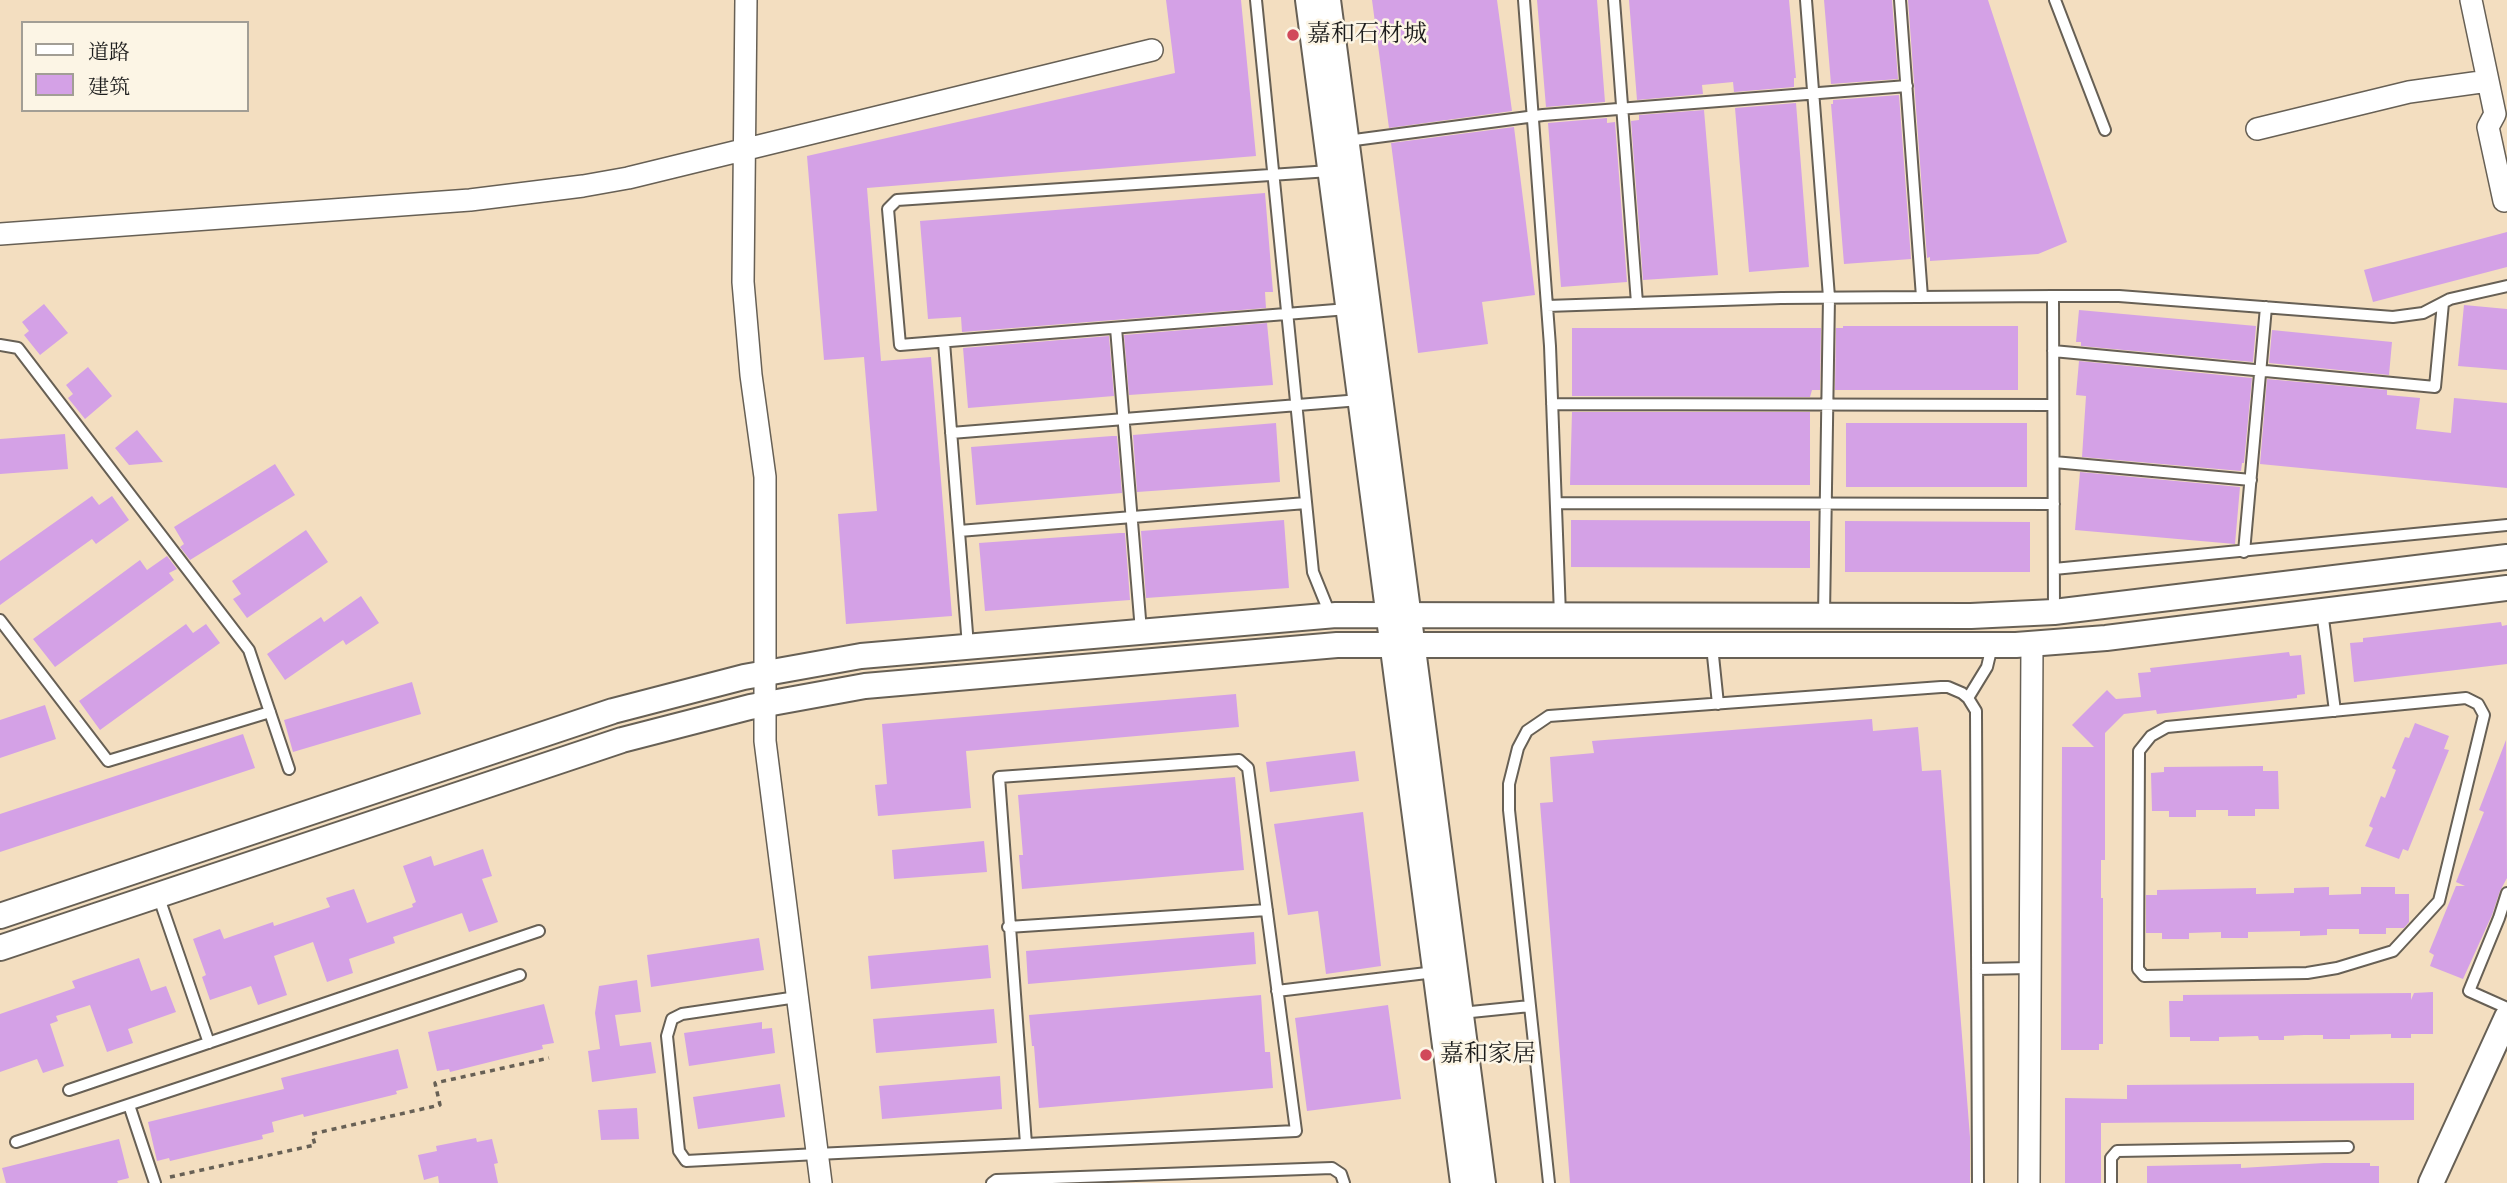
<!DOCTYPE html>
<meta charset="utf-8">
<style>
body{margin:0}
#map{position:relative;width:2507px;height:1183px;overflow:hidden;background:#f3dec0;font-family:"IM FELL Great Primer","Noto Serif SC",serif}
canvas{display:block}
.legend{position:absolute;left:21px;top:21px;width:228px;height:91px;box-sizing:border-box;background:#fcf5e5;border:2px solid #a29e95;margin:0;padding:9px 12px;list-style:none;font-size:21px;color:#1c1c1c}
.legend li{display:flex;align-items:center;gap:14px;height:35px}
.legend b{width:35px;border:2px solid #a29e95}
</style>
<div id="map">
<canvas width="2507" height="1183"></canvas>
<ul class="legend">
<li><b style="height:9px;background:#fff"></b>道路</li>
<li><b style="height:19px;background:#d4a1e6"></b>建筑</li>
</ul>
</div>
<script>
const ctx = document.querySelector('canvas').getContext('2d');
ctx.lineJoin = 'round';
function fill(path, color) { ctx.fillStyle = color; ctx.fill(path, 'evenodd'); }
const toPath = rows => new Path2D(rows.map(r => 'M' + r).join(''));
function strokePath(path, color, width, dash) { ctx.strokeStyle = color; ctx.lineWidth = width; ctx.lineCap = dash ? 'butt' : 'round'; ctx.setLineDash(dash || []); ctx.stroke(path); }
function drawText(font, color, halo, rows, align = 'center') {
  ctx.font = font + ' "IM FELL Great Primer","Noto Serif SC",serif'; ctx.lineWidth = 5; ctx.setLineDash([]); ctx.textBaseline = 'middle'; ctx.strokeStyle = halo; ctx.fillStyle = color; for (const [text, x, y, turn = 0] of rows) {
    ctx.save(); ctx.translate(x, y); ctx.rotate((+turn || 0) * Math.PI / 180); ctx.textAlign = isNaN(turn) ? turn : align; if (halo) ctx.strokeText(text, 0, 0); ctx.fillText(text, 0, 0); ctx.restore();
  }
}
fill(toPath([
 [1166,0,1241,0,1256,156,867,188,881,361,931,357,952,616,846,624,838,514,877,511,864,357,824,360,807,156,1175,73],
 [1372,0,1497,0,1512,111,1389,128],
 [1537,0,1597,0,1605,102,1546,107],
 [1629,0,1789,0,1796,78,1794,78,1794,87,1734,92,1733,82,1702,85,1703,94,1637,100],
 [1824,0,1892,0,1898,79,1831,84],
 [1908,0,1988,0,2067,242,2038,254,1930,261,1930,257,1927,258],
 [1899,95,1911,259,1844,264,1831,104,1833,104,1833,100],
 [1796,103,1809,267,1749,272,1735,108],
 [1704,110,1718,275,1643,280,1631,121,1639,120,1639,115],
 [1607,118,1607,123,1615,122,1627,282,1561,287,1548,123],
 [1514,127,1535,295,1482,302,1488,344,1418,353,1391,143],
 [1265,193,1273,292,1265,292,1266,308,962,332,961,317,928,319,920,221],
 [2507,232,2507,267,2373,302,2364,270],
 [44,304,68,333,40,355,24,335,29,331,22,322],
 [2464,305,2507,309,2507,370,2458,366],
 [2079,310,2256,326,2253,362,2081,346,2081,342,2076,342],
 [1267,323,1273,385,1129,395,1124,335],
 [1843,326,2018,326,2018,390,1835,390,1836,328,1843,328],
 [1572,328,1821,328,1820,390,1812,390,1810,397,1572,396],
 [2272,330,2392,342,2389,375,2269,363],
 [1109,336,1114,396,968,408,963,348],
 [2079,361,2252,378,2244,463,2242,463,2241,471,2082,457,2086,396,2076,395],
 [88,367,112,396,85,419,68,398,73,394,66,385],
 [2267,379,2387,390,2387,395,2420,398,2416,429,2451,433,2454,398,2507,403,2507,488,2260,464],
 [1572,412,1810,412,1810,485,1570,485],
 [1276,423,1280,482,1137,492,1133,435],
 [1846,423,2027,423,2027,487,1846,487],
 [137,430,163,462,129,465,115,448],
 [65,434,68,469,0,474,0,439],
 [1112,436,1117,436,1122,493,976,505,971,447],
 [275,464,295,495,190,560,180,547,184,544,174,527],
 [2080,472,2240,487,2235,544,2075,530],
 [92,496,99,505,112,496,129,520,96,544,92,539,0,605,0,561],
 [1284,520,1289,588,1146,598,1141,531],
 [1571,520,1810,521,1810,568,1571,567],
 [1845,521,2030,522,2030,572,1845,572],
 [306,530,328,562,247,618,233,599,241,594,232,581],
 [1120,533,1125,533,1130,600,985,611,979,543],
 [167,556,177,569,169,573,174,580,55,667,33,639,140,560,147,570],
 [361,596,379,623,346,645,343,640,285,680,267,654,321,617,324,622],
 [2501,622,2502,626,2507,625,2507,664,2354,682,2350,643,2363,642,2363,638],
 [186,624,193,633,206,624,220,643,100,730,79,701],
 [2289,652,2290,656,2301,655,2305,694,2297,695,2297,698,2157,714,2156,710,2124,714,2105,733,2105,860,2101,860,2101,898,2103,898,2103,1044,2099,1044,2099,1050,2061,1050,2062,747,2094,747,2072,725,2107,690,2116,699,2141,697,2138,673,2151,672,2150,668],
 [412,682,421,714,293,752,284,720],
 [1236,694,1239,727,966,751,971,808,878,816,875,785,887,784,882,724],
 [45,705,56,739,0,758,0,720],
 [1872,719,1873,731,1918,727,1922,771,1941,770,1970,1137,1970,1183,1570,1183,1540,803,1553,802,1550,757,1594,753,1592,741],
 [2415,723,2449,736,2444,749,2449,750,2408,851,2403,849,2399,859,2365,846,2373,828,2369,826,2381,796,2385,798,2396,770,2392,768,2405,737,2409,738],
 [243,734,255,768,0,852,0,814],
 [2506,740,2507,878,2500,891,2492,915,2463,979,2430,966,2434,955,2429,952,2456,886,2465,886,2456,882,2484,812,2479,810],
 [1355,751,1359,781,1270,792,1266,762],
 [2263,766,2263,771,2278,771,2279,809,2255,809,2255,816,2228,816,2228,810,2196,810,2196,817,2169,817,2169,811,2152,811,2151,773,2164,772,2164,767],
 [1235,777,1244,870,1022,889,1019,855,1023,855,1018,795],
 [1363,812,1381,966,1326,974,1318,911,1288,915,1274,824],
 [984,841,987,872,894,879,892,850],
 [483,849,492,876,482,879,498,922,469,932,462,913,393,937,395,943,349,959,353,973,327,982,313,942,274,956,287,995,258,1005,251,986,210,1000,202,977,206,975,193,939,220,929,224,939,273,922,274,926,330,907,326,898,354,889,367,923,413,907,412,904,416,902,403,866,431,856,434,866],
 [2329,887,2329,895,2361,894,2361,887,2395,887,2395,894,2409,894,2409,922,2404,928,2386,928,2386,934,2359,934,2359,929,2327,929,2327,935,2300,936,2300,931,2248,932,2248,938,2221,938,2221,932,2189,933,2189,939,2162,939,2162,933,2146,933,2146,895,2157,895,2157,890,2256,888,2256,894,2294,893,2294,888],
 [1254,932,1256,964,1028,984,1026,951],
 [759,938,764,970,651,987,647,955],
 [988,945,991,978,871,989,868,956],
 [139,958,151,991,166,986,176,1012,128,1029,133,1043,107,1052,90,1005,56,1016,58,1021,50,1024,64,1066,43,1073,37,1059,0,1072,0,1014,75,988,72,981],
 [637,980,641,1012,615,1015,620,1046,651,1042,656,1073,592,1082,588,1051,600,1049,595,1013,599,986],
 [2433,992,2433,1034,2411,1034,2411,1038,2391,1038,2391,1034,2350,1035,2350,1039,2323,1039,2323,1035,2304,1035,2284,1036,2284,1040,2259,1040,2258,1036,2219,1037,2219,1041,2190,1041,2190,1037,2170,1037,2169,1001,2183,1001,2183,995,2411,993,2411,1000,2414,993],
 [1261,995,1265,1052,1270,1052,1273,1088,1039,1108,1034,1046,1032,1046,1029,1015],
 [544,1004,554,1043,542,1045,543,1049,514,1056,450,1072,449,1069,437,1071,428,1032],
 [1388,1005,1401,1099,1307,1111,1295,1018],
 [994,1009,997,1043,876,1053,873,1019],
 [762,1022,762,1029,772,1028,775,1053,689,1066,684,1033],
 [398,1049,408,1088,396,1091,397,1094,304,1117,303,1114,272,1122,274,1132,262,1135,263,1139,170,1161,169,1158,157,1161,148,1122,284,1089,281,1078],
 [1000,1076,1002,1109,882,1119,879,1086],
 [2414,1083,2414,1120,2101,1123,2101,1183,2065,1183,2065,1098,2127,1099,2127,1085],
 [780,1084,785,1117,698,1129,693,1097],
 [637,1108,639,1139,601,1140,598,1110],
 [476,1138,477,1142,492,1139,498,1163,494,1164,498,1183,439,1183,438,1176,424,1180,418,1155,437,1151,436,1146],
 [119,1139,129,1178,117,1181,118,1183,6,1183,2,1168],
 [2324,1163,2370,1163,2370,1166,2379,1166,2379,1183,2147,1183,2147,1166,2241,1164,2241,1168]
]), '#d4a1e6');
const service = toPath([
 [1256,0,1313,572,1330,614],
 [1524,0,1550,346,1560,615],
 [1614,0,1637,303],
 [1806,0,1829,297,1824,615],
 [1900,0,1922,297],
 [2055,0,2105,130],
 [1347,141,1543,115,1907,86],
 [1330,171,897,200,888,209,900,345,1348,309],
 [2053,296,2119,296,2393,317,2423,313,2450,299,2507,286],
 [1547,306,1781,298,2053,296,2054,612],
 [1116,328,1141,631],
 [944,342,968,646],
 [0,345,18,348,249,650,289,769],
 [2053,351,2435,387,2443,303],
 [1552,404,2053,405],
 [951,433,1360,400],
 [2054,462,2251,480],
 [1556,503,2054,504],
 [959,531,1306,503],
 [2244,552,2266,307],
 [2054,569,2507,525],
 [2322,611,2335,711],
 [0,620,108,761,270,712],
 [1712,646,1718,704],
 [1968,698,1987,667,1992,646],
 [2466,698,2478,704,2484,715,2439,901,2393,951,2337,968,2307,973,2144,976,2138,969,2139,751,2151,736,2167,727,2466,698],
 [2507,893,2499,918,2469,991,2507,1008],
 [158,895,209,1043],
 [1008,927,1267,910],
 [1977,969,2030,968],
 [1277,991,1435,972],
 [797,997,682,1014,672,1019,667,1036,679,1151,686,1161,817,1154,1026,1144,1296,1131,1248,768,1239,760,999,777,1026,1144],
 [1461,1013,1530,1006],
 [69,1090,539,931],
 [129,1105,155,1183],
 [16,1142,520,975],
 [992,1183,996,1180,1332,1168,1341,1174,1344,1183],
 [1549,1183,1509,810,1509,784,1518,748,1527,731,1549,716,1941,687,1948,687,1962,693,1968,698,1976,711,1978,1183],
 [2111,1183,2111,1158,2117,1151,2348,1147]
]);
const minor = toPath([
 [746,0,743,282,751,375,765,477,765,741,821,1183],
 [2471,0,2495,114,2488,127,2504,201],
 [2257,129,2409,92,2488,81],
 [0,234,470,200,583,186,628,178,1152,50],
 [2029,1183,2032,644]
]);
const tertiary = toPath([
 [1308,0,1463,1183],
 [1328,0,1483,1183],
 [0,916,613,711,744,677,861,656,1336,615,1971,616,2054,612,2507,557],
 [0,948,622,740,750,707,865,686,1337,645,2016,645,2106,638,2507,588],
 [2431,1183,2507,1017]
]);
strokePath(service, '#676055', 14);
strokePath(minor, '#676055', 24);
strokePath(tertiary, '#676055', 28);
strokePath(toPath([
 [170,1177,315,1145,312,1134,440,1105,435,1083,549,1058]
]), '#676055', 3.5, [5, 5]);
strokePath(service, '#fff', 10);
strokePath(minor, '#fff', 21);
strokePath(tertiary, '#fff', 24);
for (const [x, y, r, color] of [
 [1293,35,7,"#d1495b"],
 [1426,1055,7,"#d1495b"]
]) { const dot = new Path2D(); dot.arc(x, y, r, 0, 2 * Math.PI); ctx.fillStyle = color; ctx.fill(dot); strokePath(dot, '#fcf5e5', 2.5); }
drawText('24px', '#1c1c1c', '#fcf5e5', [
 ["嘉和石材城",1307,35],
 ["嘉和家居",1440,1055]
], 'left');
</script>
